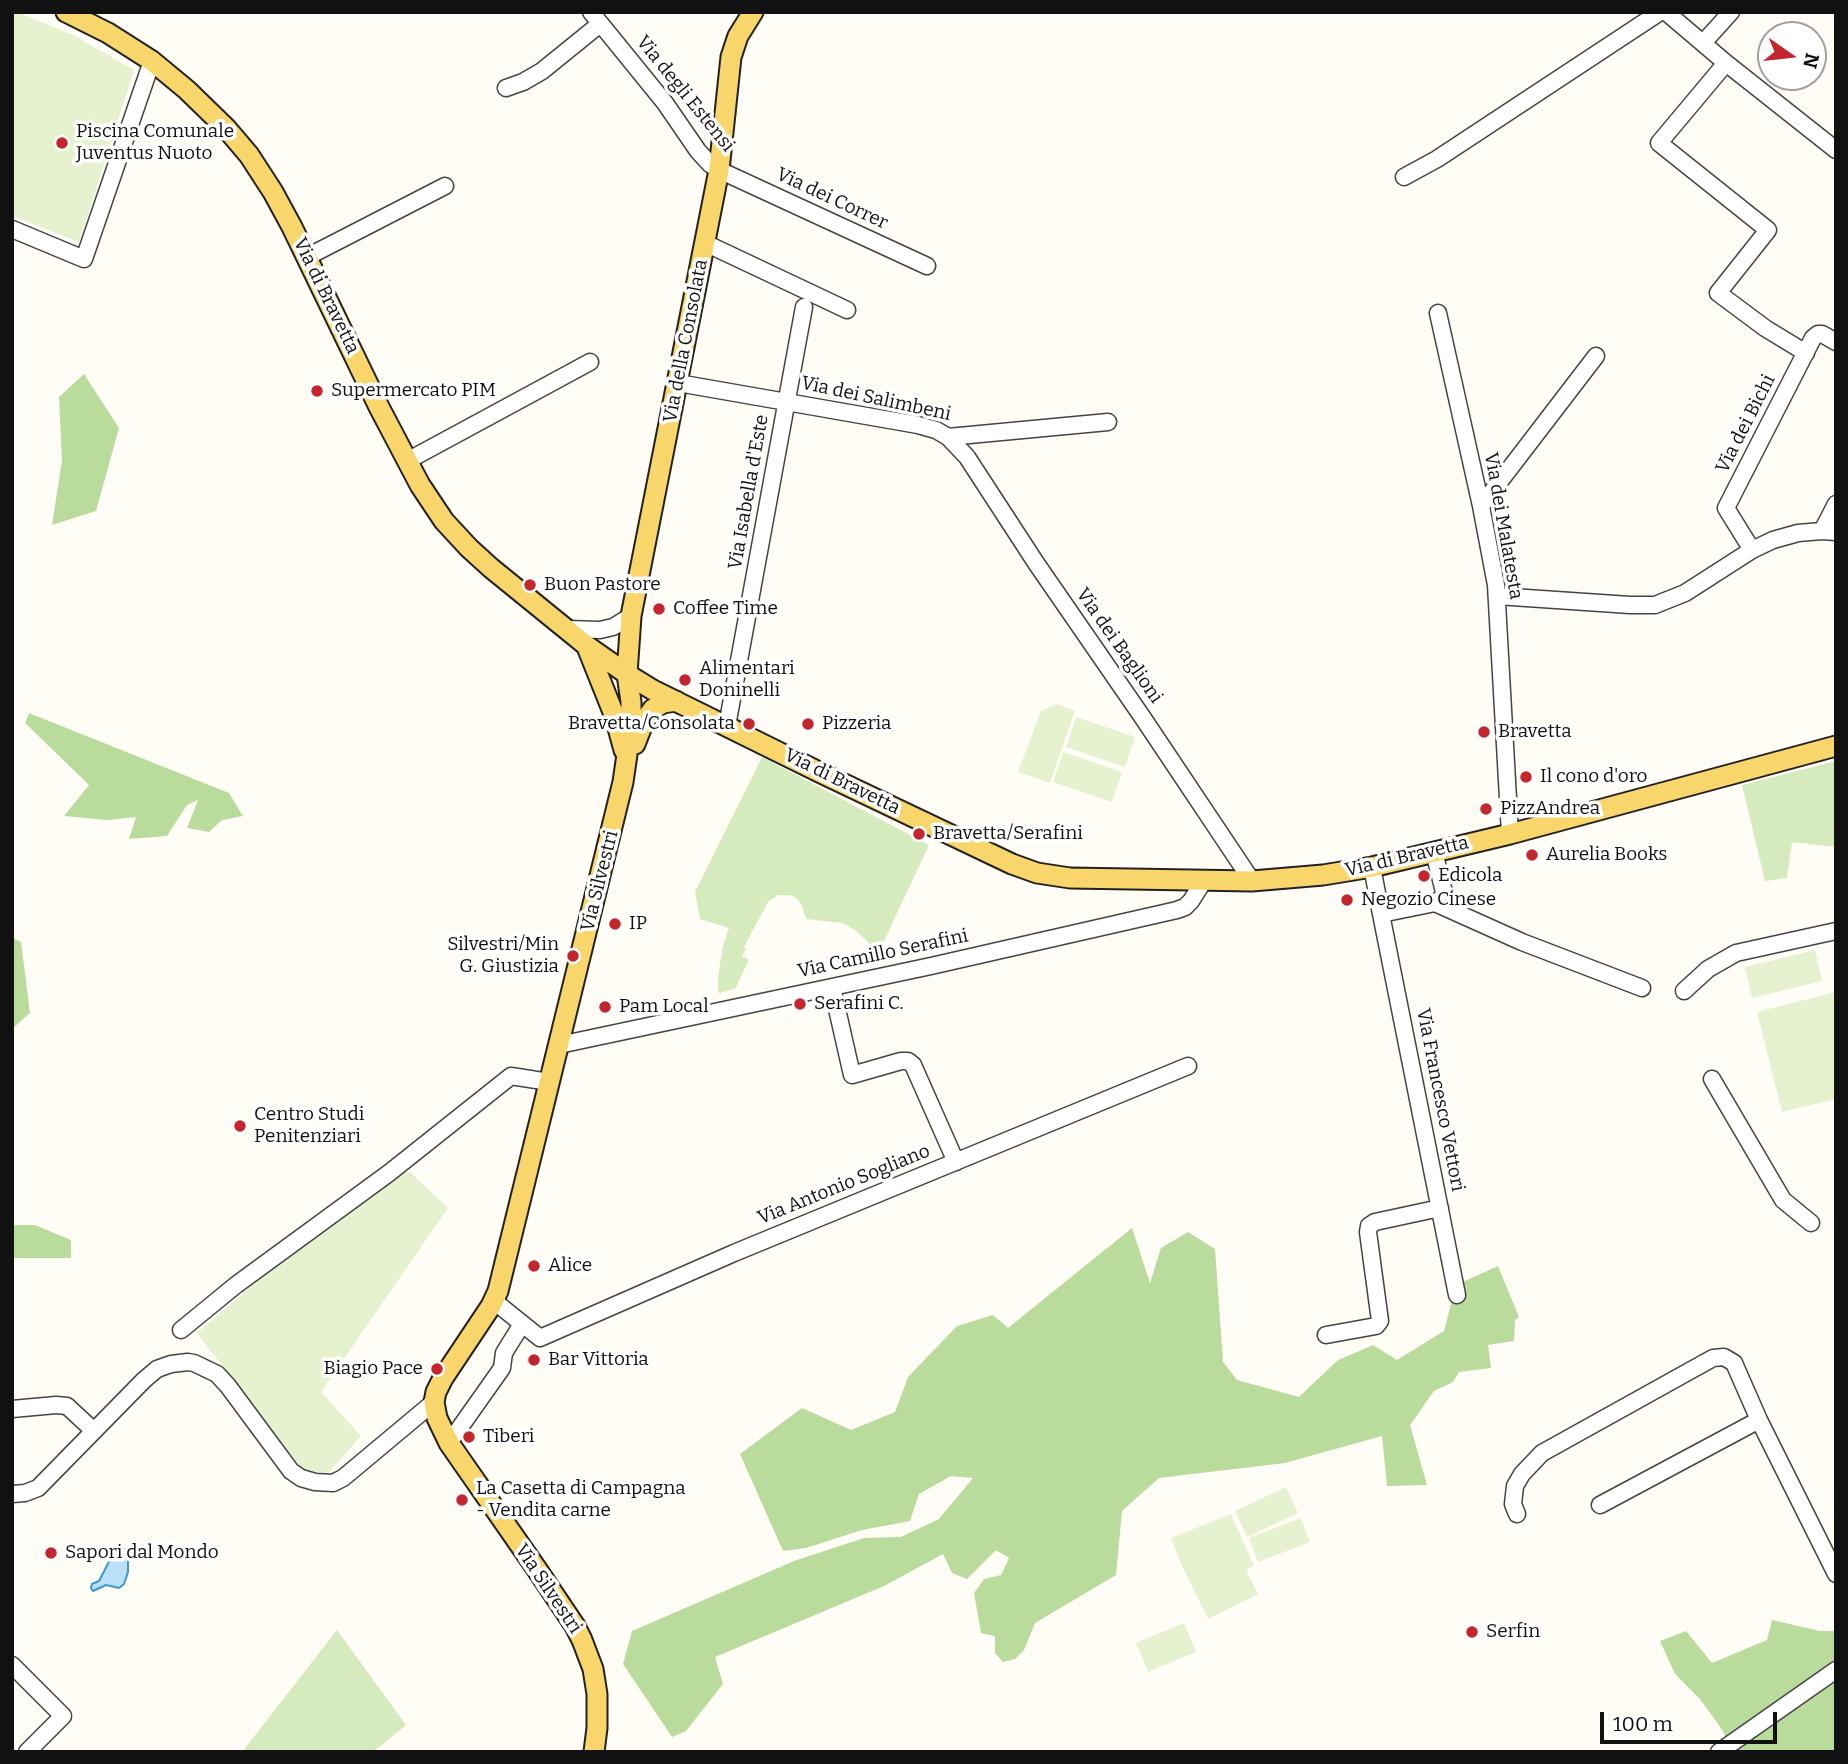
<!DOCTYPE html>
<style>
body{margin:0}
#map{position:relative;width:1848px;height:1764px;overflow:hidden;background:#fffdf5;font-family:Bitter,serif}
canvas{display:block}
.frame{position:absolute;inset:0;border:14px solid #111;pointer-events:none}
.north{position:absolute;left:1757px;top:21px;width:70px;height:70px;box-sizing:border-box;background:#fff;border:2px solid #a0a0a0;border-radius:50%;rotate:104deg;font-size:19px;font-weight:700;line-height:28px;text-align:center;color:#111}
.north::after{content:'';display:block;margin:auto;width:24px;height:32px;background:#c4262e;clip-path:polygon(50% 0,100% 100%,50% 72%,0 100%)}
.scale{position:absolute;left:1600px;top:1712px;width:177px;height:32px;box-sizing:border-box;border:4px solid #111;border-top:0;padding-left:9px;font-size:21px;line-height:24px;white-space:nowrap;color:#111;-webkit-text-stroke:5px #fff;paint-order:stroke}
</style>
<div id="map">
<canvas width="1848" height="1764"></canvas>
<div class="frame"></div>
<div class="north">N</div>
<div class="scale">100 m</div>
</div>
<script>
const ctx = document.querySelector('canvas').getContext('2d');
ctx.lineJoin = 'round';
function fill(path, color) { ctx.fillStyle = color; ctx.fill(path, 'evenodd'); }
const toPath = rows => new Path2D(rows.map(r => 'M' + r).join(''));
function strokePath(path, color, width, dash) { ctx.strokeStyle = color; ctx.lineWidth = width; ctx.lineCap = dash ? 'butt' : 'round'; ctx.setLineDash(dash || []); ctx.stroke(path); }
function drawText(font, color, halo, rows, align = 'center') {
  ctx.font = font + ' Bitter,serif'; ctx.lineWidth = 7; ctx.setLineDash([]); ctx.textBaseline = 'middle'; ctx.strokeStyle = halo; ctx.fillStyle = color; for (const [text, x, y, turn = 0] of rows) {
    ctx.save(); ctx.translate(x, y); ctx.rotate((+turn || 0) * Math.PI / 180); ctx.textAlign = isNaN(turn) ? turn : align; if (halo) ctx.strokeText(text, 0, 0); ctx.fillText(text, 0, 0); ctx.restore();
  }
}
fill(toPath([
 [762,757,929,845,876,958,868,942,855,930,842,923,806,919,801,904,797,899,791,895,778,895,768,902,745,945,744,948,746,949,742,956,749,960,735,989,718,993,718,979,720,964,723,946,729,928,700,919,695,892],
 [1836,761,1836,847,1792,842,1787,878,1765,881,1742,785],
 [337,1630,406,1725,373,1752,242,1752]
]), '#d5ebbd');
fill(toPath([
 [84,374,119,428,96,511,52,525,62,461,59,397],
 [29,713,229,793,243,816,222,820,209,832,187,828,198,800,187,805,167,836,129,839,136,817,107,820,64,816,89,785,25,723],
 [12,938,21,942,30,1013,12,1029],
 [12,1225,35,1225,71,1240,71,1258,12,1258],
 [1132,1228,1150,1283,1161,1248,1188,1232,1215,1249,1223,1362,1237,1380,1299,1397,1338,1360,1373,1345,1397,1360,1444,1331,1456,1285,1498,1266,1519,1317,1515,1320,1514,1341,1488,1345,1491,1368,1459,1372,1453,1382,1434,1391,1410,1425,1427,1485,1387,1486,1382,1436,1285,1463,1159,1478,1122,1511,1116,1575,1035,1623,1024,1650,1015,1659,1003,1662,995,1653,995,1636,981,1633,974,1593,984,1579,1001,1575,1009,1558,996,1550,967,1579,952,1573,943,1554,884,1586,715,1657,723,1684,686,1731,672,1737,623,1664,632,1631,794,1561,864,1538,901,1537,939,1519,973,1478,951,1476,919,1494,910,1521,862,1530,806,1548,783,1551,740,1454,802,1408,851,1430,895,1412,908,1377,957,1326,993,1315,1008,1328],
 [1772,1620,1820,1631,1836,1631,1836,1752,1731,1752,1723,1731,1700,1699,1675,1674,1660,1641,1686,1631,1712,1663,1767,1640]
]), '#b9dc9c');
fill(toPath([
 [12,12,17,12,75,36,134,70,79,242,12,216],
 [1056,704,1075,711,1050,783,1018,772,1041,711],
 [1076,717,1135,737,1125,767,1066,747],
 [1063,752,1122,772,1112,802,1053,782],
 [1815,950,1822,981,1752,998,1745,967],
 [1836,992,1836,1099,1782,1112,1757,1012],
 [399,1172,410,1172,448,1208,321,1392,361,1436,328,1473,303,1470,197,1333,280,1262],
 [1286,1487,1298,1513,1247,1537,1235,1511],
 [1231,1514,1254,1566,1246,1570,1258,1594,1208,1619,1182,1566,1171,1538],
 [1301,1518,1310,1542,1258,1562,1249,1538],
 [1184,1623,1196,1652,1148,1672,1136,1643]
]), '#e6f2cf');
const water = toPath([
 [119,1548,124,1549,128,1555,128,1572,124,1584,119,1588,106,1585,93,1591,91,1588,92,1584,99,1581,114,1552,119,1548]
]);
fill(water, '#b9e0f7');
strokePath(water, '#3f96cf', 2);
const minor = toPath([
 [591,12,665,103,698,151,710,164,719,170,927,266],
 [1666,12,1726,63,1836,150],
 [1703,43,1731,12],
 [1726,63,1659,143,1768,230,1718,293,1765,328,1806,353],
 [506,88,523,82,542,71,600,24],
 [1404,177,1437,159,1660,12],
 [12,229,84,259,152,61],
 [705,243,847,310],
 [307,257,445,186],
 [1438,313,1481,506,1496,585,1510,834],
 [678,383,918,425,936,430,948,437,1108,422],
 [948,437,967,457,1036,563,1143,718,1252,881],
 [407,461,590,362],
 [1481,506,1596,356],
 [1822,531,1836,504],
 [1752,550,1726,508,1813,338,1818,334,1822,334,1836,342],
 [1497,596,1630,605,1655,605,1685,593,1752,550,1773,540,1798,533,1822,531,1836,532],
 [567,629,600,630,613,627,631,616],
 [727,726,804,307],
 [1372,867,1381,914,1435,903,1442,898,1444,892,1434,852],
 [1435,903,1522,942,1642,988],
 [1381,914,1457,1295],
 [832,987,852,1075,901,1061,908,1061,913,1065,956,1162],
 [1684,991,1708,969,1736,953,1836,931],
 [559,1045,931,966,1177,910,1185,907,1191,901,1203,882],
 [1712,1079,1783,1200,1811,1223],
 [494,1301,540,1338,734,1253,1188,1066],
 [181,1330,236,1285,389,1173,511,1076,549,1082],
 [1326,1335,1376,1326,1380,1321,1368,1232,1369,1226,1375,1222,1440,1208],
 [12,1409,56,1405,67,1406,94,1431],
 [449,1443,502,1368,504,1353,522,1324],
 [12,1494,25,1493,38,1488,144,1380,157,1369,171,1364,188,1362,194,1363,217,1374,228,1386,291,1471,301,1478,315,1482,333,1483,343,1478,434,1402],
 [1600,1505,1759,1420],
 [1517,1514,1513,1504,1515,1486,1522,1474,1542,1453,1713,1358,1724,1357,1734,1363,1759,1420,1836,1574],
 [12,1665,63,1716,27,1752],
 [1719,1752,1836,1670]
]);
const major = toPath([
 [66,12,108,33,152,61,187,90,226,128,249,155,273,192,292,227,379,407,420,485,444,521,469,548,491,568,587,646,627,674,653,690,819,772,1012,864,1037,873,1070,878,1252,881,1323,875,1372,867,1510,834,1836,746],
 [587,647,615,717,624,750],
 [635,744,644,721,653,709,663,703,676,701],
 [594,1752,597,1728,597,1694,593,1669,582,1640,575,1626,536,1568,449,1443,437,1418,434,1402,436,1392,443,1378,491,1306,498,1291,623,782,631,727,631,702,627,674,631,616,719,170,731,57,738,36,753,12]
]);
strokePath(minor, '#444', 19);
strokePath(major, '#222', 23);
strokePath(minor, '#fff', 16);
strokePath(major, '#f9d66b', 19);
for (const [x, y, r, color] of [
 [62,143,7,"#c4262e"],
 [317,391,7,"#c4262e"],
 [530,585,7,"#c4262e"],
 [659,609,7,"#c4262e"],
 [685,680,7,"#c4262e"],
 [749,724,7,"#c4262e"],
 [808,724,7,"#c4262e"],
 [1484,732,7,"#c4262e"],
 [1526,777,7,"#c4262e"],
 [1486,809,7,"#c4262e"],
 [919,834,7,"#c4262e"],
 [1532,855,7,"#c4262e"],
 [1424,876,7,"#c4262e"],
 [1347,900,7,"#c4262e"],
 [615,924,7,"#c4262e"],
 [573,956,7,"#c4262e"],
 [800,1004,7,"#c4262e"],
 [605,1007,7,"#c4262e"],
 [240,1126,7,"#c4262e"],
 [534,1266,7,"#c4262e"],
 [534,1360,7,"#c4262e"],
 [437,1369,7,"#c4262e"],
 [469,1437,7,"#c4262e"],
 [462,1500,7,"#c4262e"],
 [51,1553,7,"#c4262e"],
 [1472,1632,7,"#c4262e"]
]) { const dot = new Path2D(); dot.arc(x, y, r, 0, 2 * Math.PI); ctx.fillStyle = color; ctx.fill(dot); strokePath(dot, '#fff', 2.5); }
drawText('19px', '#111', '#fff', [
 ["Via degli Estensi",685,94,51],
 ["Via dei Correr",832,199,25],
 ["Via di Bravetta",326,296,64],
 ["Via della Consolata",686,341,-79],
 ["Via dei Salimbeni",876,399,12],
 ["Via dei Bichi",1746,424,-63],
 ["Via Isabella d'Este",749,492,-80],
 ["Via dei Malatesta",1503,526,80],
 ["Via dei Baglioni",1119,646,55],
 ["Via di Bravetta",842,782,26],
 ["Via di Bravetta",1407,857,-13],
 ["Via Silvestri",600,881,-76],
 ["Via Camillo Serafini",883,954,-12],
 ["Via Francesco Vettori",1440,1100,79],
 ["Via Antonio Sogliano",844,1185,-22],
 ["Via Silvestri",548,1589,56]
]);
drawText('19px', '#111', '#fff', [
 ["Piscina Comunale",76,132],
 ["Juventus Nuoto",76,154],
 ["Supermercato PIM",331,391],
 ["Buon Pastore",544,585],
 ["Coffee Time",673,609],
 ["Alimentari",699,669],
 ["Doninelli",699,691],
 ["Bravetta/Consolata",735,724,"right"],
 ["Pizzeria",822,724],
 ["Bravetta",1498,732],
 ["Il cono d'oro",1540,777],
 ["PizzAndrea",1500,809],
 ["Bravetta/Serafini",933,834],
 ["Aurelia Books",1546,855],
 ["Edicola",1438,876],
 ["Negozio Cinese",1361,900],
 ["IP",629,924],
 ["Silvestri/Min",559,945,"right"],
 ["G. Giustizia",559,967,"right"],
 ["Serafini C.",814,1004],
 ["Pam Local",619,1007],
 ["Centro Studi",254,1115],
 ["Penitenziari",254,1137],
 ["Alice",548,1266],
 ["Bar Vittoria",548,1360],
 ["Biagio Pace",423,1369,"right"],
 ["Tiberi",483,1437],
 ["La Casetta di Campagna",476,1489],
 ["- Vendita carne",476,1511],
 ["Sapori dal Mondo",65,1553],
 ["Serfin",1486,1632]
], 'left');
</script>
